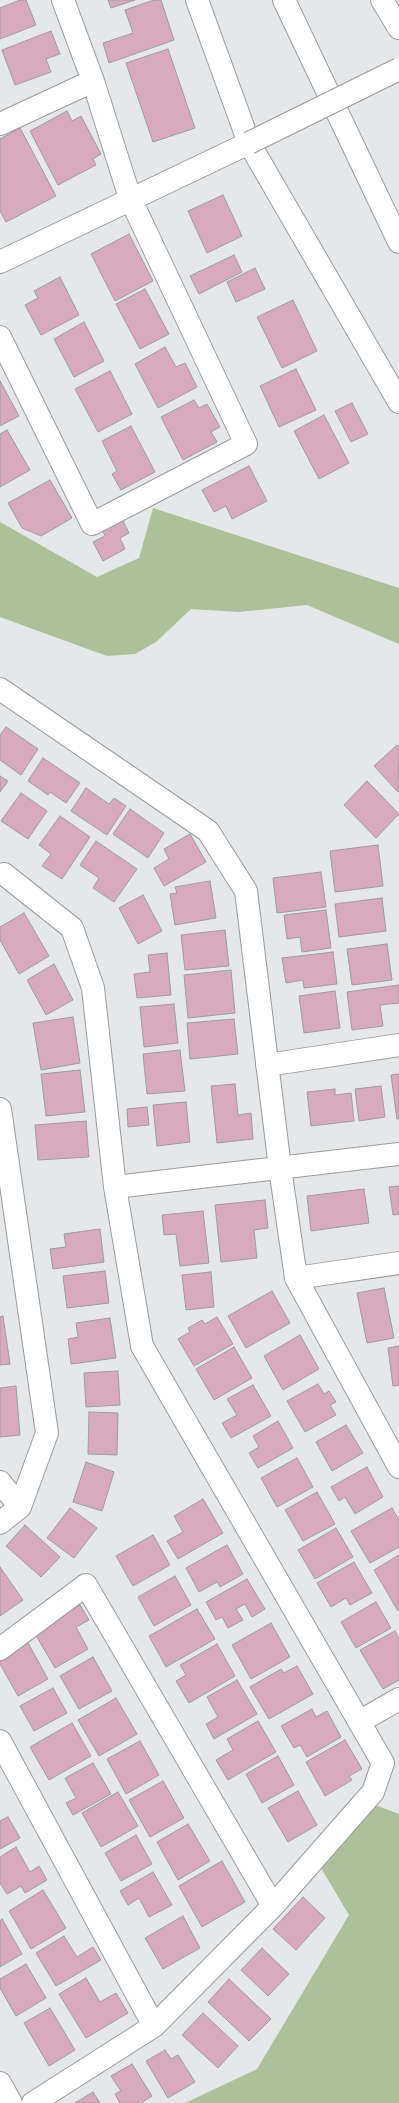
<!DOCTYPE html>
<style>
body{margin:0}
canvas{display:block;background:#e6e7e8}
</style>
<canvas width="399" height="2103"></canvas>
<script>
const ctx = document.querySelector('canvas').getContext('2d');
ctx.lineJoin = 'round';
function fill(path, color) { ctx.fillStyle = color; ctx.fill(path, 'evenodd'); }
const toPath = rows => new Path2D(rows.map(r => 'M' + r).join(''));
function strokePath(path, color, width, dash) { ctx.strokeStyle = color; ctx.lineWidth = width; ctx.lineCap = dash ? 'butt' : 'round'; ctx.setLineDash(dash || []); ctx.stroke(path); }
fill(toPath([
 [153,508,399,588,399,644,307,605,239,612,191,609,156,642,135,654,107,656,0,617,0,522,97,577,139,558],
 [375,1805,399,1814,399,2103,185,2103,257,2069,349,1915,321,1868]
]), '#acc099');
const building = toPath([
 [20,0,26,0,36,25,0,39,0,8,20,0],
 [108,0,135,0,111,8,108,0],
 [154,0,161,0,174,40,109,63,103,43,133,33,125,10,154,0],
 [51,31,60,54,46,59,51,72,15,85,2,50,51,31],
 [168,49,195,128,153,142,126,63,168,49],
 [67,111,72,121,81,116,101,154,93,159,96,165,58,185,30,131,67,111],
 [20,128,56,196,6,222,0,211,0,139,20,128],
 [223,195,242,236,207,253,188,211,223,195],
 [129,234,153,281,115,301,91,254,129,234],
 [234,255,242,272,199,294,190,276,234,255],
 [255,268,265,289,236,302,227,282,255,268],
 [60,277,79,315,41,335,25,305,38,298,34,291,60,277],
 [145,289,169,334,140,349,116,304,145,289],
 [293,300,317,351,282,368,257,317,293,300],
 [84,322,104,361,74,377,54,339,84,322],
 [165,347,176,367,185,363,197,387,158,408,135,364,165,347],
 [296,369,316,410,279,427,260,386,296,369],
 [110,371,132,414,98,432,75,389,110,371],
 [0,381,19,416,0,426,0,381],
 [194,400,199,408,207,404,220,427,211,432,217,442,183,460,161,417,194,400],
 [352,403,368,434,351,442,335,411,352,403],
 [324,415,349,463,319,479,294,431,324,415],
 [131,426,155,472,121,490,112,474,117,471,102,441,131,426],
 [7,430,30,470,0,487,0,434,7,430],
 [249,466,267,501,232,519,226,506,214,512,202,490,249,466],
 [50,480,72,518,41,536,22,528,8,503,50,480],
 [122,519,129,533,120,538,125,549,103,561,93,542,105,536,102,529,122,519],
 [6,727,38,749,21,775,0,760,0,735,6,727],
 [397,745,399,747,398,792,374,766,397,745],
 [43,758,80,783,66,803,50,792,48,795,28,781,43,758],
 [0,776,8,781,0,792,0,776],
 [367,781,399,814,376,838,344,805,367,781],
 [86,788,109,804,114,798,126,806,107,835,71,811,86,788],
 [21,793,47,811,28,839,1,821,21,793],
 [130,809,164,833,148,858,113,834,130,809],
 [60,816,90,837,62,879,42,866,51,854,39,845,60,816],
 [190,834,206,862,164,886,154,868,169,859,164,849,190,834],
 [96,841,137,869,114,902,93,888,99,878,80,865,96,841],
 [378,845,383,886,335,892,330,851,378,845],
 [321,872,326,907,277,913,273,878,321,872],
 [210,881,216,918,175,925,170,894,177,893,175,887,210,881],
 [143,895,162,931,138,944,119,908,143,895],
 [382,898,386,931,339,937,335,904,382,898],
 [326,910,331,948,302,952,300,937,287,939,284,915,326,910],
 [24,913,49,956,19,974,0,940,0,927,24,913],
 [225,930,229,966,185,970,181,935,225,930],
 [387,944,392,980,352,985,347,949,387,944],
 [333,952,337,984,304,988,303,980,286,983,282,958,333,952],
 [167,953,171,995,137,998,134,974,150,972,148,955,167,953],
 [54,964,73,1000,46,1015,27,980,54,964],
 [231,970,235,1013,188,1018,184,975,231,970],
 [399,985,399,1003,380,1005,383,1026,352,1030,347,992,399,985],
 [335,991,340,1028,304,1033,299,996,335,991],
 [174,1004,178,1043,144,1047,140,1007,174,1004],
 [73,1017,80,1063,41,1070,33,1023,73,1017],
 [234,1019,238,1054,190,1059,187,1023,234,1019],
 [180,1050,185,1091,147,1094,143,1054,180,1050],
 [80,1070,85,1112,46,1116,41,1074,80,1070],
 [399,1074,399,1119,397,1119,391,1075,399,1074],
 [235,1084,238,1115,251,1113,253,1139,217,1143,211,1086,235,1084],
 [381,1086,385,1117,359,1121,355,1089,381,1086],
 [335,1089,335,1095,351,1093,354,1121,311,1126,307,1092,335,1089],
 [186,1102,190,1142,157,1146,153,1105,186,1102],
 [147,1107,149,1125,128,1127,127,1109,147,1107],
 [86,1121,89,1157,38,1160,35,1125,86,1121],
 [399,1186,399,1214,393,1215,389,1187,399,1186],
 [364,1189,369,1223,311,1231,307,1196,364,1189],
 [265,1200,268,1228,254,1230,257,1258,221,1262,215,1205,265,1200],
 [203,1211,209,1263,180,1266,176,1234,164,1235,162,1215,203,1211],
 [100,1229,104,1262,53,1269,50,1249,66,1247,64,1234,100,1229],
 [105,1271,109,1303,67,1308,63,1276,105,1271],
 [211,1272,214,1307,186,1310,182,1275,211,1272],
 [384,1288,394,1338,367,1343,357,1293,384,1288],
 [272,1291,290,1323,246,1348,228,1316,272,1291],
 [3,1316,10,1364,0,1365,0,1317,3,1316],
 [217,1317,233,1344,194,1366,178,1339,190,1332,188,1328,202,1320,205,1324,217,1317],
 [110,1318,116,1358,71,1364,68,1339,78,1337,76,1323,110,1318],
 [300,1335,319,1369,283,1390,264,1356,300,1335],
 [399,1346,399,1385,393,1386,388,1348,399,1346],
 [234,1347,252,1378,214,1400,196,1369,234,1347],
 [118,1371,120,1405,86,1407,84,1373,118,1371],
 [318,1384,324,1394,329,1391,336,1402,330,1405,336,1415,305,1432,287,1401,318,1384],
 [253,1385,271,1416,231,1438,222,1423,237,1415,227,1399,253,1385],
 [16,1386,20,1435,0,1437,0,1388,16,1386],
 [89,1412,118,1413,117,1455,88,1454,89,1412],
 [278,1421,293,1448,258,1468,249,1453,259,1447,253,1436,278,1421],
 [346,1425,363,1453,332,1471,316,1442,346,1425],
 [297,1458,313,1487,277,1507,261,1478,297,1458],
 [86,1462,114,1472,102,1511,73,1502,86,1462],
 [367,1467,383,1497,355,1514,345,1497,339,1501,331,1487,367,1467],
 [317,1492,335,1524,303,1541,285,1510,317,1492],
 [203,1499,223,1533,178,1559,167,1541,183,1532,174,1516,203,1499],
 [70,1508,97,1528,74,1558,47,1538,70,1508],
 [392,1508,399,1520,399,1547,370,1563,351,1531,392,1508],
 [25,1525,60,1557,41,1577,6,1546,25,1525],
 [336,1528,353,1557,315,1579,298,1550,336,1528],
 [153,1535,170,1565,133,1586,116,1556,153,1535],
 [227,1545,243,1574,220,1587,217,1582,199,1592,186,1568,227,1545],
 [399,1555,399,1610,398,1611,374,1570,399,1555],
 [354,1562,372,1593,350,1605,346,1598,331,1607,317,1583,354,1562],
 [0,1567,23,1600,0,1616,0,1567],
 [175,1576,191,1605,154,1626,138,1597,175,1576],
 [247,1579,265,1609,252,1617,245,1604,236,1609,243,1620,228,1628,222,1617,216,1620,206,1602,247,1579],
 [376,1602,391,1628,356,1648,341,1622,376,1602],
 [80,1605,89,1620,76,1627,88,1649,55,1668,34,1632,80,1605],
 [197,1609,215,1639,166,1667,149,1636,197,1609],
 [271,1623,290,1657,251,1679,232,1645,271,1623],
 [395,1631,399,1639,399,1680,383,1689,360,1650,395,1631],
 [28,1643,48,1679,18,1696,0,1664,0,1660,28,1643],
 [217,1644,235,1676,189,1703,176,1681,186,1675,180,1665,217,1644],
 [93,1657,112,1691,79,1709,60,1676,93,1657],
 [297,1666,313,1694,269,1719,250,1687,281,1669,284,1673,297,1666],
 [237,1680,257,1714,214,1739,206,1724,218,1717,207,1697,237,1680],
 [53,1688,67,1713,34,1731,20,1706,53,1688],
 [116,1698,137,1734,99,1756,78,1720,116,1698],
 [312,1709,316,1717,327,1711,341,1737,307,1757,300,1745,294,1748,281,1726,312,1709],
 [258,1721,276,1752,228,1780,216,1760,233,1750,227,1739,258,1721],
 [72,1723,91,1756,49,1780,30,1747,72,1723],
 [345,1740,362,1769,349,1776,352,1780,325,1796,306,1762,345,1740],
 [140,1741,159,1775,126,1794,107,1759,140,1741],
 [278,1756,294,1785,262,1803,246,1774,278,1756],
 [93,1763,111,1794,73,1815,66,1803,76,1798,65,1778,93,1763],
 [163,1781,184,1818,150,1837,129,1800,163,1781],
 [298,1791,317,1825,288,1842,268,1808,298,1791],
 [118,1792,138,1826,101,1847,82,1813,118,1792],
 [8,1817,20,1838,0,1849,0,1821,8,1817],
 [188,1824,210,1861,178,1880,157,1842,188,1824],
 [136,1835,152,1864,121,1881,105,1853,136,1835],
 [16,1847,30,1872,39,1866,47,1880,25,1893,21,1886,7,1894,0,1883,0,1857,16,1847],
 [222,1861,245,1902,202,1927,179,1886,222,1861],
 [153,1872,172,1905,149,1917,139,1898,128,1905,120,1891,153,1872],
 [43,1890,66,1928,31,1949,9,1911,43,1890],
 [303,1897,325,1918,296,1950,273,1929,303,1897],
 [183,1916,200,1948,163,1969,145,1938,183,1916],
 [2,1919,22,1954,0,1967,0,1921,2,1919],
 [64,1936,77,1957,93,1947,101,1960,56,1986,36,1953,64,1936],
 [262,1948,289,1974,268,1996,241,1970,262,1948],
 [26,1964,46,1998,16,2016,0,1988,0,1979,26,1964],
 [86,1978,100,2002,116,1993,128,2013,86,2038,59,1994,86,1978],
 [229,1979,271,2019,249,2041,208,2002,229,1979],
 [50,2008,75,2050,49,2066,24,2023,50,2008],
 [203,2013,238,2046,218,2068,182,2035,203,2013],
 [165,2050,171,2059,178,2055,195,2082,168,2098,146,2061,165,2050],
 [132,2064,152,2096,141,2103,120,2103,115,2094,121,2091,111,2076,132,2064],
 [93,2092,100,2103,75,2103,93,2092]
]);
fill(building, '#d7aabd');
strokePath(building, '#9d9c9c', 1);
const minor = toPath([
 [197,0,249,143,399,402],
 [284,0,399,242],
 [382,0,399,28],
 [0,124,93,81],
 [0,262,249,143],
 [0,337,92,524,246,444,130,198,93,81,63,0],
 [0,689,208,831,246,891,280,1168,296,1278,399,1467],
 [4,874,72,928,93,988,115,1187],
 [267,1065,399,1045],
 [0,1109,47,1433,20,1507,0,1523],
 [296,1278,399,1263],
 [0,1482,20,1507],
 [0,1649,86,1585,273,1906],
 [359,1722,399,1699],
 [0,1741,154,2026],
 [0,2083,11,2103],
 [33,2103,154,2026,273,1906,373,1792,383,1763,142,1346,115,1187,399,1154]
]);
strokePath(minor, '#9a9b9c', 24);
strokePath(minor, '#fff', 22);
const minorBridge = toPath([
 [249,143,399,69]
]);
strokePath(minorBridge, '#9a9b9c', 24, []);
strokePath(minorBridge, '#fff', 22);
</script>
